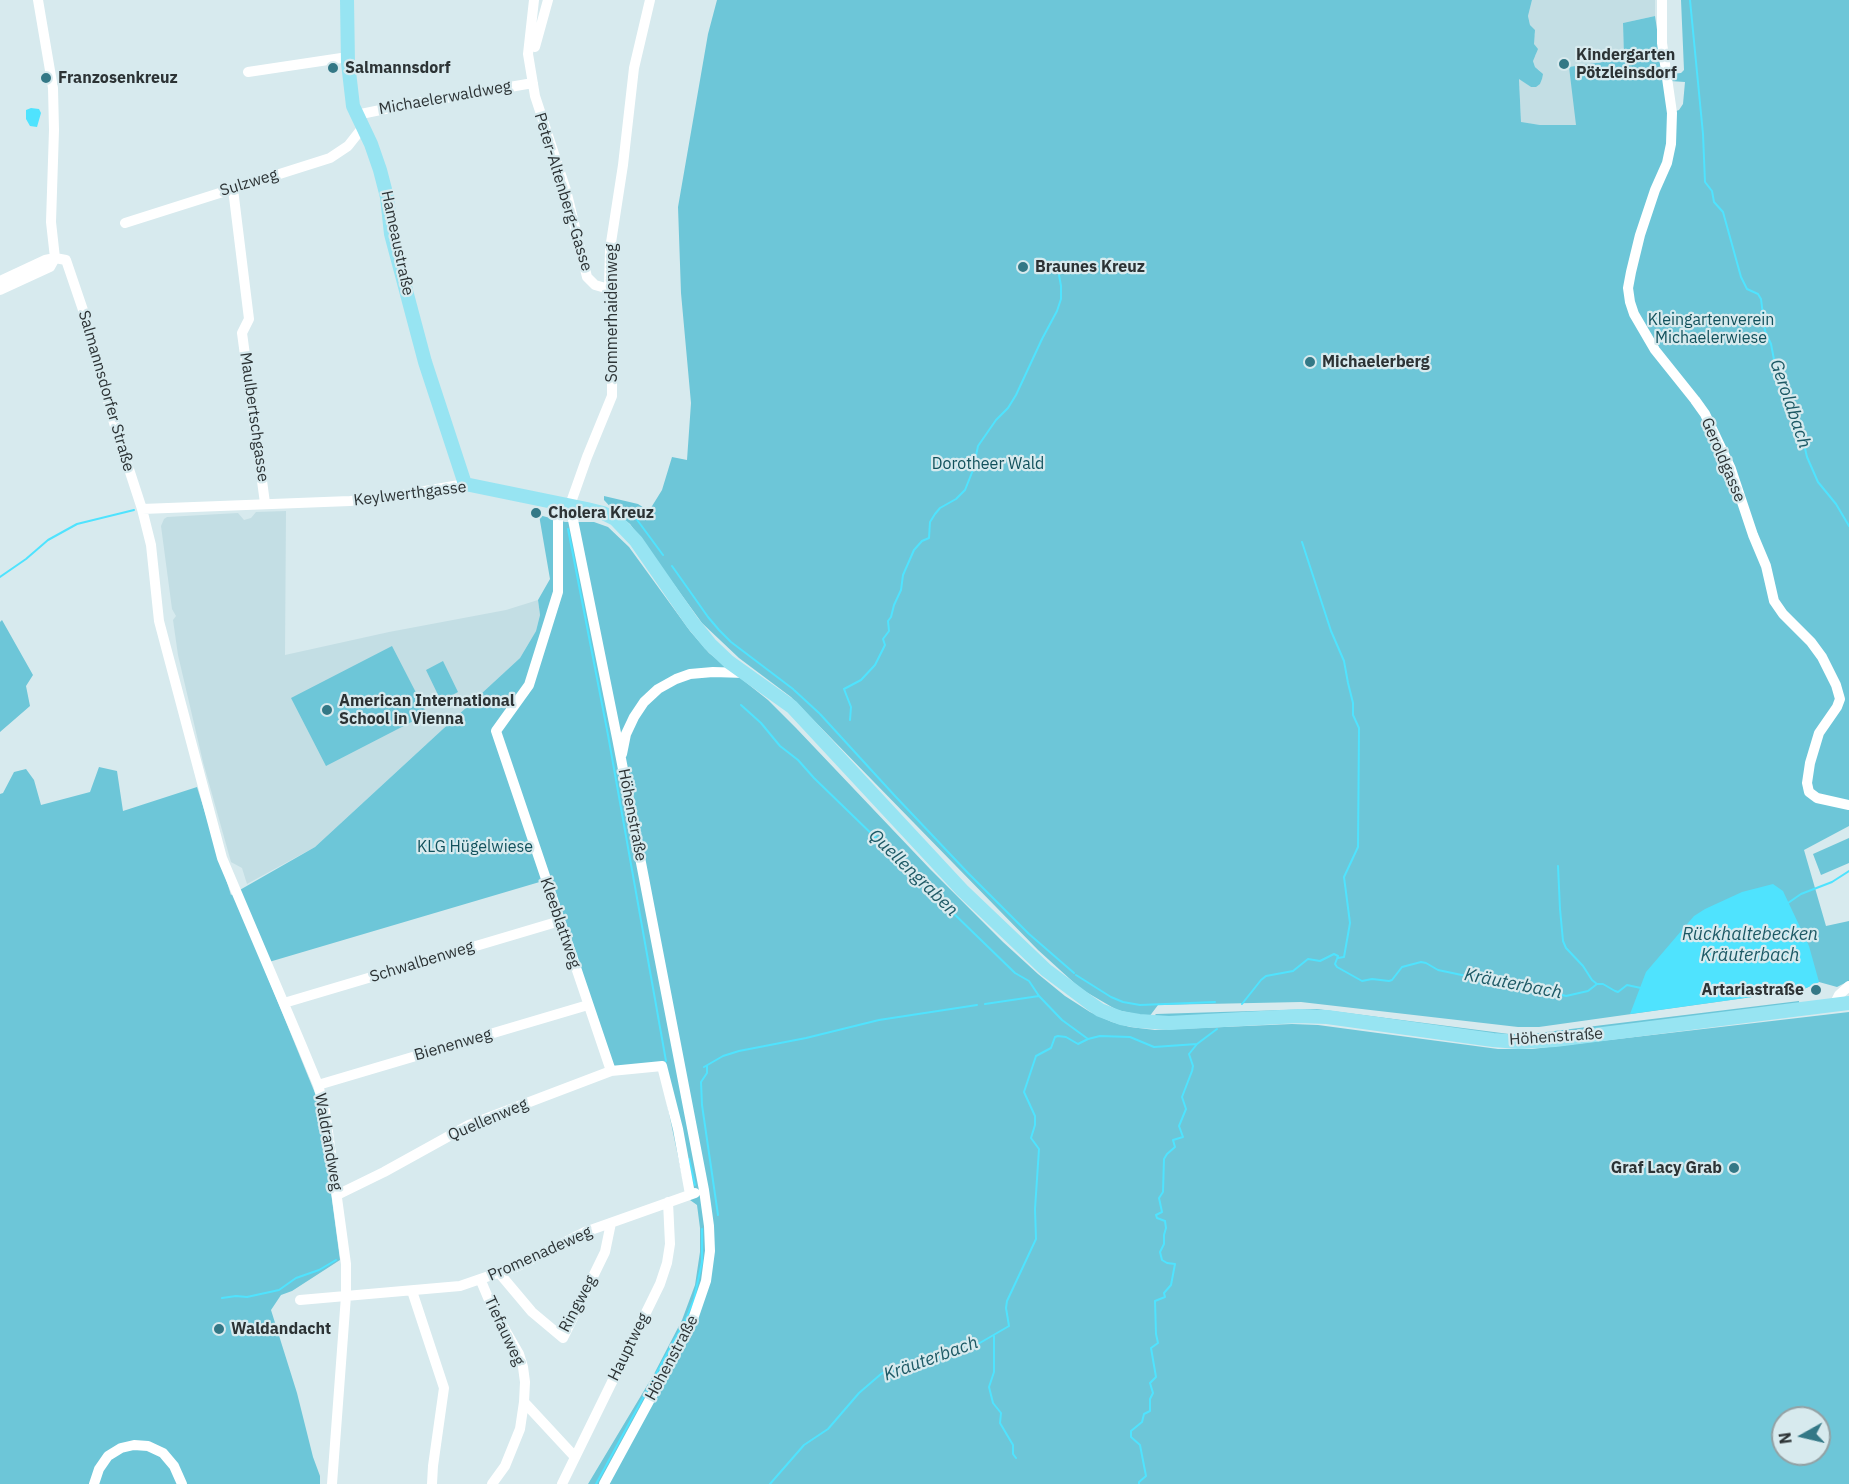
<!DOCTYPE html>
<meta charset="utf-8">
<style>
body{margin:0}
#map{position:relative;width:1849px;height:1484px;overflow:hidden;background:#d7eaee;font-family:"IBM Plex Sans",sans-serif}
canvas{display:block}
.north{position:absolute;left:1771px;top:1406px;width:60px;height:60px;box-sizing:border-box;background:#d7eaee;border:2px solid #93a1a4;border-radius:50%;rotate:262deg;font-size:16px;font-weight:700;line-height:24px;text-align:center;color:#2c3335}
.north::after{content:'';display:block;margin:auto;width:21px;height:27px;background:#337886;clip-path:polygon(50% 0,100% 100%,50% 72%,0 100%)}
</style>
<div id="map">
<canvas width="1849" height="1484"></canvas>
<div class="north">N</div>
</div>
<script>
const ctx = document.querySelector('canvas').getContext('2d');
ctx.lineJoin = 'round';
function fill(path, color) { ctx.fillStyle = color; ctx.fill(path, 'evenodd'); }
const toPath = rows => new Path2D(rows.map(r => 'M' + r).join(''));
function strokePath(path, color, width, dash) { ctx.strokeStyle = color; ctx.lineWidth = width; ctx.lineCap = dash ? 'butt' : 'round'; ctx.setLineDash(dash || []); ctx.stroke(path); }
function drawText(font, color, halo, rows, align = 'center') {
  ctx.font = font + ' "IBM Plex Sans",sans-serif'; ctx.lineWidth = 4.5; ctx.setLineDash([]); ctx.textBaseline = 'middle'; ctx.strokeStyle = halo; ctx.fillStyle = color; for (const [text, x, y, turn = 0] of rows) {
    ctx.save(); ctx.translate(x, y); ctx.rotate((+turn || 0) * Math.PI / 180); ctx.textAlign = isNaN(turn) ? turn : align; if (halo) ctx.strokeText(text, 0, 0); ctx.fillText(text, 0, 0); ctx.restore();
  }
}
fill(toPath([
 [1532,0,1655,0,1655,16,1623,23,1624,59,1576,125,1540,125,1521,123,1519,78,1531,87,1540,84,1542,79,1540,71,1535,67,1533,61,1533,57,1536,55,1533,38,1535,34,1530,25,1528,16],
 [286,511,285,655,389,632,506,610,538,600,540,615,536,631,520,658,315,847,247,884,242,868,231,862,203,762,178,655,173,620,176,616,172,609,161,526,164,519,167,517,238,513,244,520,251,518,256,512]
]), '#c3dee4');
fill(toPath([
 [717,0,1532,0,1528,16,1530,25,1535,30,1534,44,1538,49,1533,61,1535,67,1543,74,1542,79,1540,84,1536,87,1531,87,1519,79,1521,122,1540,125,1576,125,1569,67,1624,59,1623,23,1655,16,1670,118,1667,147,1649,221,1676,111,1679,110,1683,104,1685,82,1670,81,1671,74,1681,73,1684,70,1681,0,1849,0,1849,826,1804,850,1826,926,1849,921,1849,981,1837,987,1819,982,1802,990,1539,1027,1518,1027,1301,1002,1158,1005,1149,1017,1117,1010,1081,989,1038,950,791,697,739,658,702,623,630,524,616,513,604,500,604,496,638,504,649,511,662,490,672,457,687,460,691,403,681,293,678,207,708,34],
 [539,515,565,522,594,522,608,527,629,547,690,631,709,653,768,700,796,728,930,869,1003,942,1038,974,1065,996,1090,1012,1112,1022,1130,1027,1155,1030,1292,1024,1318,1025,1498,1049,1532,1049,1849,1012,1849,1484,588,1484,654,1374,682,1320,695,1285,700,1252,700,1228,697,1205,690,1200,684,1185,661,1075,658,1069,609,1075,543,881,269,962,264,968,319,1103,340,1260,292,1291,281,1295,271,1310,297,1393,313,1457,320,1476,320,1484,0,1484,0,794,3,793,14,772,26,769,34,780,41,805,90,792,99,767,117,771,123,811,197,787,231,895,315,847,520,658,536,631,540,615,538,600,550,579],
 [1783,1418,1819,1418,1819,1454,1783,1454],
 [2,620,33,675,26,686,30,706,0,732,0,622],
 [392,646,427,714,326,766,291,698],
 [443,661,458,692,441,701,426,670],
 [1849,838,1849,863,1821,875,1813,854],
 [1799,1001,1799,1003,1559,1034,1512,1037,1427,1026,1152,1018,1156,1014,1317,1009,1509,1034,1530,1034]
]), '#6dc6d8');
fill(toPath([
 [31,108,39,109,41,113,37,127,30,126,26,119,26,110],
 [1773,884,1783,891,1809,946,1819,982,1802,990,1630,1014,1646,972,1694,916,1705,909,1742,892]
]), '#4fe3fe');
strokePath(toPath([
 [1690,0,1703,134,1705,182,1712,191,1714,202,1723,212,1741,277,1747,289,1758,294,1761,299,1765,331,1771,344,1776,370,1785,392,1789,411,1800,427,1807,457,1818,482,1836,504,1849,526],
 [616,505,635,517,663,555],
 [568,529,608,735,666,1061],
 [1302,542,1331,631,1344,661,1348,683,1353,703,1353,715,1359,728,1358,847,1344,877,1350,923,1344,957,1338,958],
 [672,566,708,617,719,630,731,642,793,689],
 [0,577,26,559,48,540,77,524,134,510],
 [794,690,819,713],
 [741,705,761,723,780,746,798,760,814,778,1015,973,1029,981,1039,996,1062,1020,1088,1039],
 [820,714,895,796,968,873,1029,934,1074,973],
 [850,720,851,707,844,689,861,680,875,665,885,645,883,639,889,631,888,621,891,617,894,605,901,590,903,575,914,550,922,541,929,538,930,522,935,514,940,508,956,499,965,490,973,470,978,446,996,420,1008,408,1016,395,1042,339,1057,311,1061,299,1061,286,1059,275],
 [1558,866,1560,909,1563,941,1566,948,1583,966,1592,980,1597,984],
 [1788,903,1801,894,1832,882,1849,871],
 [1076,975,1111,997,1123,1002,1140,1005,1215,1002],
 [985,1004,1039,996],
 [1242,1004,1261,980,1266,976,1293,971,1308,959,1320,961,1334,954,1338,956,1335,964,1337,967,1362,981,1372,979,1389,981,1392,980,1402,967,1421,962,1426,963,1438,970,1476,978,1488,983,1496,985,1507,984,1517,989,1540,989,1566,996,1588,991,1597,984,1603,984,1615,991,1618,992,1627,985,1641,988],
 [707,1066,707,1073,701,1082,702,1105,718,1215],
 [704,1067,723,1056,739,1051,806,1038,879,1020,977,1005],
 [689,1159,695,1185],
 [222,1298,236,1296,247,1297,279,1290,296,1278,319,1270,336,1260],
 [994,1336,994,1372,989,1387,993,1403,1001,1413,1000,1423,1013,1445,1013,1454,1016,1458],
 [596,1484,686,1319,694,1299,702,1262,702,1229],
 [770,1484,804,1445,828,1429,859,1393,881,1374,891,1368,966,1351,1009,1326,1006,1308,1007,1301,1036,1239,1035,1209,1039,1149,1031,1138,1035,1125,1035,1116,1024,1092,1036,1056,1051,1048,1055,1037,1058,1036,1066,1037,1078,1044,1088,1039,1100,1036,1130,1037,1154,1047,1197,1044,1217,1029],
 [1139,1484,1139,1482,1146,1476,1140,1445,1131,1437,1131,1431,1142,1422,1144,1414,1150,1411,1150,1399,1153,1393,1150,1383,1156,1377,1151,1348,1158,1343,1156,1334,1155,1301,1165,1297,1164,1293,1171,1285,1175,1264,1167,1263,1162,1260,1160,1252,1164,1244,1164,1235,1166,1228,1165,1221,1157,1218,1156,1215,1162,1212,1159,1198,1163,1192,1164,1159,1167,1154,1175,1147,1173,1140,1183,1137,1179,1126,1186,1109,1182,1097,1192,1071,1193,1066,1189,1054,1197,1044]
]), '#4fe3fe', 2);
strokePath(toPath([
 [38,0,53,88,54,130,51,222,55,258],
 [534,0,528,54,535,96,566,190,587,277,595,285,609,289],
 [1662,0,1662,43,1672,113,1671,144,1667,163,1655,190,1640,235,1631,272,1628,288,1630,302,1634,314,1655,350,1695,400,1705,414,1731,469,1753,535,1766,566,1774,601,1783,614,1811,642,1822,657,1836,685,1840,699,1837,707,1819,733,1810,763,1807,783,1809,792,1817,798,1849,805],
 [535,47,548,0],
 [248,72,348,57],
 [356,115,405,105,533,83],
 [233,189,249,319,242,333,265,503],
 [125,223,330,158,348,146,363,127],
 [0,281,45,260,55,258,66,260,83,310,114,423,142,509,151,545,159,621,222,858,301,1044,318,1085,325,1110,346,1264,346,1296,332,1484],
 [0,290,50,267,55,258],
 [558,502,558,592,529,685,496,731,611,1071],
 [142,509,350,501,385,498,465,484],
 [622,754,626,734,634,717,644,702,658,689,676,679,690,674,713,672,745,673],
 [284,1003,560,921],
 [1834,1005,1839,995,1849,986],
 [318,1085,588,1005],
 [337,1195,384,1172,469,1125,611,1071,662,1066,678,1129,690,1194],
 [500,1274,532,1312,563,1338,605,1252,611,1223],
 [481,1281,492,1307,519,1354,523,1367,525,1382,524,1402,520,1429,505,1466,492,1484],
 [412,1291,444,1388,433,1466,432,1484],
 [300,1300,460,1286,518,1266,585,1232,695,1193],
 [524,1402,575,1457],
 [94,1484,99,1469,108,1456,121,1448,134,1445,148,1446,163,1453,174,1466,182,1484],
 [562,1484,660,1284,667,1263,670,1244,668,1202],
 [604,1484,692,1322,706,1281,710,1251,709,1226,704,1190,617,738,570,505,587,457,612,396,612,301,609,289,610,249,623,165,634,68,650,0]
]), '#fff', 10);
strokePath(toPath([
 [347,0,348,63,353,106,371,144,380,170,387,197,391,234,425,362,465,484,587,509,603,513,615,519,636,541,692,622,710,644,729,662,792,707,962,890,1046,970,1090,1003,1100,1010,1121,1018,1139,1021,1169,1023,1298,1016,1327,1017,1493,1040,1519,1042,1555,1040,1849,1003]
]), '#97e4f2', 14);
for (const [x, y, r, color] of [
 [1564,64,6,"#337886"],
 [333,68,6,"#337886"],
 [46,78,6,"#337886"],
 [1023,267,6,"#337886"],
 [1310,362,6,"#337886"],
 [536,513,6,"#337886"],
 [327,710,6,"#337886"],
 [1816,990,6,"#337886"],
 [1734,1168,6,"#337886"],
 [219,1329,6,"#337886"]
]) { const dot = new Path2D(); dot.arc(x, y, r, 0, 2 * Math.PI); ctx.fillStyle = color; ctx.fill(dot); strokePath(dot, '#d7eaee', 2); }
drawText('bold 16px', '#2c3335', '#d7eaee', [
 ["Kindergarten",1576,55],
 ["Pötzleinsdorf",1576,73],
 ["Salmannsdorf",345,68],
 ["Franzosenkreuz",58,78],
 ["Braunes Kreuz",1035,267],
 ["Michaelerberg",1322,362],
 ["Cholera Kreuz",548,513],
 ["American International",339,701],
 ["School in Vienna",339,719],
 ["Artariastraße",1804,990,"right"],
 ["Graf Lacy Grab",1722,1168,"right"],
 ["Waldandacht",231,1329]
], 'left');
drawText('16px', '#2c3335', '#d7eaee', [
 ["Michaelerwaldweg",445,98,-10],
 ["Sulzweg",249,183,-17],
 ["Peter-Altenberg-Gasse",563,192,73],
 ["Hameaustraße",397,243,78],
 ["Sommerhaidenweg",612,313,-90],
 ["Salmannsdorfer Straße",106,391,74],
 ["Maulbertschgasse",254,417,82],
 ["Geroldgasse",1723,460,67],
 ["Keylwerthgasse",410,494,-7],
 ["Höhenstraße",632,815,79],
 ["Kleeblattweg",560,923,71],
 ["Schwalbenweg",422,962,-17],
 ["Höhenstraße",1556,1037,-4],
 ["Bienenweg",453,1045,-16],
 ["Quellenweg",488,1120,-23],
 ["Waldrandweg",328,1142,80],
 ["Promenadeweg",540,1254,-24],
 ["Ringweg",578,1304,-62],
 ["Tiefauweg",504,1331,65],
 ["Hauptweg",629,1347,-64],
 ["Höhenstraße",672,1358,-62]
]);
drawText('16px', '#12515c', '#d7eaee', [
 ["Kleingartenverein",1711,320],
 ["Michaelerwiese",1711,338],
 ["Dorotheer Wald",988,464],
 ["KLG Hügelwiese",475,847]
]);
drawText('italic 18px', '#1d5965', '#d7eaee', [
 ["Geroldbach",1790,404,71],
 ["Quellengraben",913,873,44],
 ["Rückhaltebecken",1750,935],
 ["Kräuterbach",1750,956],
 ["Kräuterbach",1513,984,11],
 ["Kräuterbach",931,1359,-20]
]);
</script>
